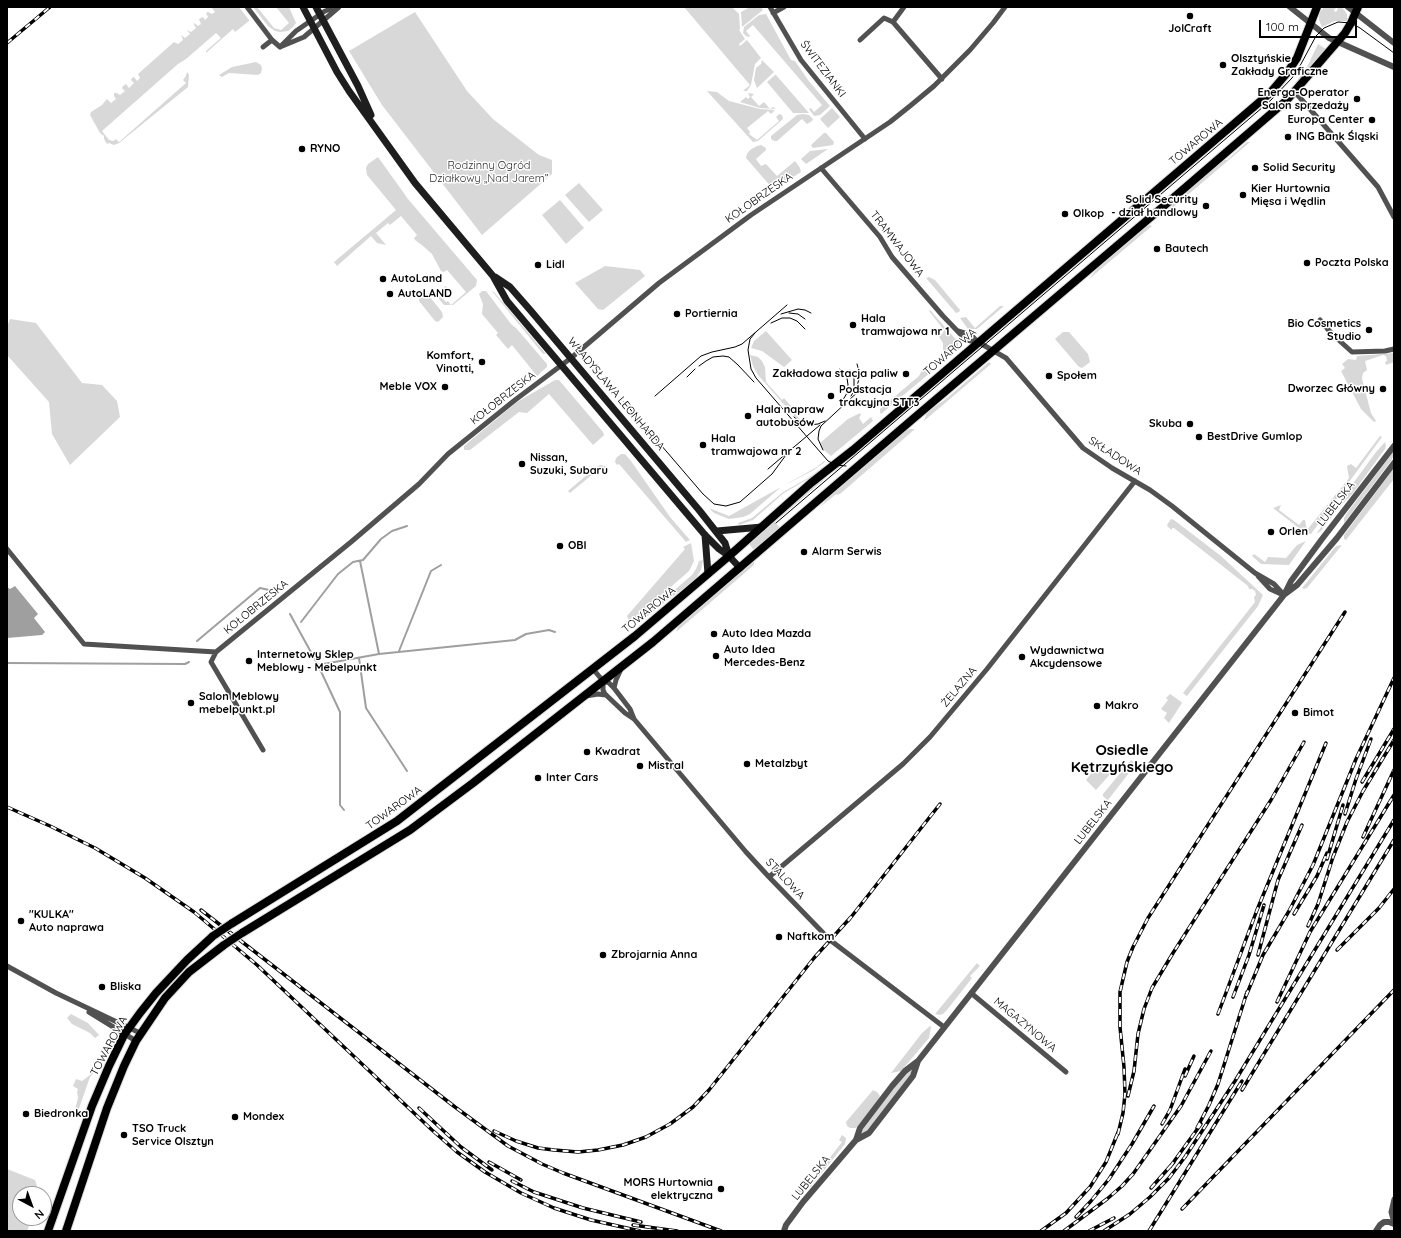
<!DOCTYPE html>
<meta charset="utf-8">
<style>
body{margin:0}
#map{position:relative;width:1401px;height:1238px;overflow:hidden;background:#fff;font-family:Quicksand,sans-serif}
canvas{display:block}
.frame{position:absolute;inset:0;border:8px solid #000;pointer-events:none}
.north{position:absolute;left:12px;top:1186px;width:40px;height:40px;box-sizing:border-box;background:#fff;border:1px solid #999;border-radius:50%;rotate:139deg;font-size:11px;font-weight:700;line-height:16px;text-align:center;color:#000}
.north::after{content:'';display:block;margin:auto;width:14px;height:18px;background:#000;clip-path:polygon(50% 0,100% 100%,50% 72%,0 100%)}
.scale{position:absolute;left:1259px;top:20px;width:98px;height:18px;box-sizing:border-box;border:2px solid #000;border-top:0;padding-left:5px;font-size:12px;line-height:14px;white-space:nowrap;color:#000;-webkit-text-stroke:3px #fff;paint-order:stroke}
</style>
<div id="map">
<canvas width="1401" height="1238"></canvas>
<div class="frame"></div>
<div class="north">N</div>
<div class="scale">100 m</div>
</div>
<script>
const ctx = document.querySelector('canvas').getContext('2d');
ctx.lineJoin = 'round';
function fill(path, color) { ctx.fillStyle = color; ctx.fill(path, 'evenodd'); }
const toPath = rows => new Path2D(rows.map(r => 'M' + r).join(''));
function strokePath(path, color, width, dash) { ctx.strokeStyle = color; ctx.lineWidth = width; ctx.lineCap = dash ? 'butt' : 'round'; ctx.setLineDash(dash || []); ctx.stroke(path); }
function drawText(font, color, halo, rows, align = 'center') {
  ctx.font = font + ' Quicksand,sans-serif'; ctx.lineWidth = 3; ctx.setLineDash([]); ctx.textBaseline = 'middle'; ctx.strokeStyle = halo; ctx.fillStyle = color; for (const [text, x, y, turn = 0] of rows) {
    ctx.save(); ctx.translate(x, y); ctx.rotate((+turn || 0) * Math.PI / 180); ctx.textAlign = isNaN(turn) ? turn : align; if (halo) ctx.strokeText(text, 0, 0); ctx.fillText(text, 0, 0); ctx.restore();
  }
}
fill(toPath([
 [211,7,239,7,249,20,249,21,235,32,233,29,206,53,206,51,221,38,216,33,186,59,178,64,102,131,109,140,113,141,116,139,119,142,186,83,183,80,186,76,187,72,189,75,188,87,119,143,114,145,109,143,107,144,104,139,104,136,100,133,90,115,91,112,102,105,107,99,111,103,116,99,114,96,114,93,117,93,120,95,125,91,122,88,123,86,126,84,129,88,134,83,131,80,132,78,134,77,137,81,140,78,138,74,174,42,178,44,183,40,181,35,185,38,190,34,187,30,191,32,196,28,194,25,194,23,198,26,201,24,199,19,203,17,205,20,208,17,206,13,208,12,212,14,215,12],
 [253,7,257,7,274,28,281,30,289,23,276,7,289,7,296,23,293,27,288,31,280,32,275,31,268,26],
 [684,7,732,7,739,14,740,29,739,30,745,39,739,44,740,46,747,40,761,58,755,64,751,85,747,91,743,91,750,85],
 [750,7,761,7,763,10,742,27,741,12],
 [1324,7,1337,7,1334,10,1335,12,1337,11,1338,7,1342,7,1347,14,1347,21,1335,21,1322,27,1319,20,1319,16,1320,12],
 [415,12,467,91,493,119,539,155,552,160,552,174,482,235,382,105,349,51],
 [766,14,791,60,795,61,808,80,830,106,820,115,814,116,809,109,811,108,814,112,822,105,753,25,746,31,750,36,749,37,746,36,743,33,744,27,759,15],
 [1318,44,1326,49,1292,90,1291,89,1308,65],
 [762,60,774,72,757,88,754,80,756,68,761,64],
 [256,62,261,65,262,69,261,73,258,75,229,73,222,77,219,75,232,67],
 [775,75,776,75,809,113,793,113,767,82],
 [707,91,717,92,729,101,760,109,775,110,771,114,768,111,747,128,750,132,749,134,757,140,779,121,776,117,779,114,782,115,783,119,758,141,753,142],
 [748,93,754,94,751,97,759,106,764,102,770,109,773,107,776,109,760,108,740,102,746,97,748,99,750,97],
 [832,108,840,117,828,128,820,119],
 [803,114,809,115,813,119,812,121,807,124,802,119,777,141,774,141,771,139,771,136,797,115],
 [824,133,826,133,834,142,833,145,813,148,811,145],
 [1247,142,1250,142,1163,216,1162,214,1164,211,1200,179,1223,160,1227,160],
 [761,145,766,148,766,150,756,159,761,166,766,164,777,176,795,161,800,168,801,172,776,188,773,189,746,158,747,154,750,150,757,146],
 [828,149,806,164,801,159,810,151],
 [378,157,408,199,477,280,476,286,453,305,444,305,439,299,439,295,445,286,448,288,442,293,444,296,442,298,446,302,448,301,451,305,466,292,447,270,444,272,441,271,432,254,423,246,415,240,414,238,417,235,401,216,390,225,388,223,376,233,386,245,377,243,371,236,337,266,334,262,396,210,367,175,366,168,368,164],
 [579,183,603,210,589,222,565,195],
 [560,200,584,228,566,244,542,215],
 [1150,225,1152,226,1089,279,1096,270,1146,227],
 [605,266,640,270,645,276,603,310,598,309,575,283],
 [929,277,935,280,960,310,959,312,956,313,926,278],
 [420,290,425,291,442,312,443,317,438,322,435,321,419,301],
 [482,291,486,291,511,324,516,328,547,364,547,367,537,376,512,345,508,349,496,335,498,333,482,314,483,304,479,294],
 [492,291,494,292,546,354,543,354],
 [1000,306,1004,306,977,329,968,329,960,318,966,317,975,328],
 [930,310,958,342,958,347,946,358,943,354,943,343,939,337,943,333,944,330,929,311],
 [10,319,36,323,82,383,102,385,117,401,120,417,70,465,52,434,49,402,7,355,7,327],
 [766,331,792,360,784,367,762,351,751,348,754,341],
 [1063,332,1069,332,1088,354,1090,362,1082,368,1079,367,1055,339],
 [1394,353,1394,362,1386,365,1385,362,1387,361,1386,356,1383,355,1365,361,1367,370,1363,373,1362,379,1371,413,1376,421,1374,422,1361,409,1341,371,1345,368,1342,364,1348,359,1356,360,1357,356],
 [750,355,758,357,762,361,765,367,766,382,782,400,784,398,797,413,796,415,802,422,795,417,758,375,753,366],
 [989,362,991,364,924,421,927,412,946,399],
 [930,366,933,368,931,372,881,414,880,413,880,409,919,376,922,370,926,370],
 [555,380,559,380,603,432,604,435,602,437,593,445,549,394,527,413,519,412,470,450,464,450,464,446,517,402],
 [860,413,861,415,859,418,863,424,871,417,873,421,831,456,824,450,820,443,848,419],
 [910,429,915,429,840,494,835,495,820,507,828,498,906,430],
 [1380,436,1382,437,1311,534,1304,532,1273,508,1281,505,1279,510,1299,525,1303,520,1305,520,1307,530,1349,478,1347,466,1351,464,1356,468],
 [1385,442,1386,446,1385,449,1353,493,1336,511,1321,531,1316,534,1376,452],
 [1394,451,1394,455,1391,461,1344,523,1344,518,1347,513],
 [621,454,625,454,631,461,670,517,690,540,686,542,619,464,617,465,615,462,616,458],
 [824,461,825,462,814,470,781,487,750,514,743,517,729,519,714,513,709,508,729,516,817,467],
 [600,465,605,466,608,468,603,473,599,469,570,493,568,491,596,467],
 [826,465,824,467,808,479,784,493,753,520,739,525,738,523,752,518,783,492,808,478],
 [1394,468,1394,479,1346,540,1344,539,1344,535],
 [827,476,826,478,775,522,780,528,754,550,749,544,811,489],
 [1171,519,1174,520,1221,556,1263,595,1258,606,1187,696,1183,693,1255,602,1254,597,1256,595,1255,591,1252,589,1249,589,1248,586,1174,528,1172,528,1172,530,1168,527,1167,525],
 [1306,541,1289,565,1261,564,1252,556,1254,554,1265,562,1268,557,1286,558,1297,545],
 [691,543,694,561,689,571,631,622,629,621,627,616,685,549,683,547],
 [1342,545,1307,588,1304,589,1302,588,1336,546],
 [703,560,701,570,695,580,661,605,640,622,635,624,692,575,696,569,699,561],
 [754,561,754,565,676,632,678,627],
 [1170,694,1180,701,1182,703,1169,723,1164,718,1167,713,1161,709,1168,700,1166,698],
 [1131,760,1136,764,1108,800,1106,799,1103,796,1103,794,1122,771,1116,766,1119,763,1125,767],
 [1099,763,1111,773,1096,790,1086,780],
 [977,963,980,966,970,976,972,978,947,1010,943,1014,939,1015,935,1014],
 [71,1014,88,1023,99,1035,95,1038,90,1033,72,1024,67,1018],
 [930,1026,931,1027,929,1038,901,1071,891,1073,922,1033],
 [914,1068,913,1072,867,1131,861,1134,862,1130,907,1071],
 [94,1069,95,1071,90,1077,76,1117,74,1113,78,1098,77,1092,78,1089,73,1086,76,1079,82,1081,90,1075],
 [873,1090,877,1092,880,1096,877,1103,856,1128,850,1128,847,1126,846,1122],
 [842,1135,846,1138,845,1144,808,1190,800,1193,797,1193,795,1191,797,1189,799,1190,809,1177,813,1180,826,1162,823,1159,824,1158,828,1160,842,1142,839,1140],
 [7,1169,35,1180,39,1192,39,1194,20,1194,20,1218,32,1218,27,1231,7,1231]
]), '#d8d8d8');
fill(toPath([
 [15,586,38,614,34,618,45,632,42,635,7,638,7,587,10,589]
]), '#9f9f9f');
strokePath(toPath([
 [360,561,379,654],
 [290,614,318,665,379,654,515,640,526,634,549,630,555,632],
 [301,622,338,574,353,562,363,560,381,539,392,531,407,526],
 [197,641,260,588,269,590],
 [399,651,431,571,441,565],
 [359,658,366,708,407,771],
 [7,663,185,664,189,662],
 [318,665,340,712,340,805,344,810]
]), '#9f9f9f', 2);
const primary = toPath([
 [231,924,397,821,635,636,729,556,811,483,853,450,1270,93,1287,73,1297,58,1317,7],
 [242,933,410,830,473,783,653,642,914,418,1165,205,1287,100,1345,33,1351,23,1358,7],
 [48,1231,92,1106,109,1066,124,1035,140,1013,156,993,187,960,213,936],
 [66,1231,107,1108,124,1066,136,1041,165,998,189,972,224,945]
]);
strokePath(primary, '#dbdbdb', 10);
strokePath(toPath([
 [247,7,272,40,280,47],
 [770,7,801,60,865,139],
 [773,13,784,7],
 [893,22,904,7],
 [860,40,884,18,893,22,942,79],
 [282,45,296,31,325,11,336,7],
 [263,47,272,40],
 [280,47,304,37,339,7],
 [1295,92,1378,187,1394,217],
 [821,168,880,237,892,257,943,316,966,340,977,342],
 [1320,320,1332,334,1352,352,1385,351,1394,349],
 [958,331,971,335,978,342,1006,358,1083,448,1112,468,1150,490,1172,506,1255,573,1274,584,1284,595],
 [7,549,84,644,216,652,351,542,419,484,448,454,515,400,571,358,659,283,751,215,890,122,910,106,934,86,970,50,993,23,1005,7],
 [1258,576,1270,589,1281,594],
 [216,652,211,662,263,750],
 [593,669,603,681,609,683,614,688,630,709,634,719],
 [603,681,603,690,605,694,625,713,634,719,746,852,769,877,830,940,944,1027],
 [614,688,616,680,621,669],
 [586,696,598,694,606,695],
 [769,877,903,764,930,737,987,669,1135,481],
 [7,966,56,993,140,1033],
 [971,993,1066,1072],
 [89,1012,136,1041],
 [1394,1199,1391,1212,1394,1223]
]), '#515151', 5);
strokePath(toPath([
 [1290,7,1329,38,1394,67],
 [1348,7,1394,43],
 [1285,594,1297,585,1337,538,1394,463],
 [856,1140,869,1133,913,1076,918,1061],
 [784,1231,786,1225,803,1202,856,1140,860,1128,892,1086,905,1071,918,1061,1284,595,1291,581,1322,539,1394,446],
 [1376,1231,1380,1225,1384,1222,1389,1222,1394,1224]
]), '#515151', 6);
strokePath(toPath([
 [303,7,337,72,349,91,415,183,493,276,507,301,705,535,719,549,729,556,740,568],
 [316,7,358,86,371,115],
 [495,277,510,287,531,311,699,510,725,543,729,556],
 [717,531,762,527],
 [705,535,708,574]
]), '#1e1e1e', 7);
strokePath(primary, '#000', 8);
strokePath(toPath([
 [789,313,798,314,805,319],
 [781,314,798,309,805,310,811,313],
 [771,323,782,318,790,318,797,321,805,329],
 [755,333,750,339,748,350,751,369,756,378,828,461,836,465,846,466],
 [699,366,706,361,713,357,723,356,729,357,738,365,754,382],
 [840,369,847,378,848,385,847,393,840,405],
 [850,370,854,379,854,387],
 [687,377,695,369],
 [655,396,701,356,712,352,735,347,742,344,787,305],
 [851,396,857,386,859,379,859,371,857,364],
 [624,402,703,494,714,504,726,506,740,502,772,474,786,455],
 [794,417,800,422,809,425,818,424,825,421],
 [823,450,818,439,819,431,821,426,861,389],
 [768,469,820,425],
 [776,523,1270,101,1292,78,1301,64,1316,36,1324,28,1338,22,1351,23,1360,28,1394,53]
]), '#000', 1);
const rail = toPath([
 [7,43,50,7],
 [1362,782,1394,729],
 [7,807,50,826,95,848,145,878,194,912,257,965,432,1130,457,1152,485,1172,521,1193,554,1208,591,1220,640,1231],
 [1345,814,1356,779,1371,739],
 [1363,837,1394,770],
 [1327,859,1343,805],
 [201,910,455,1107,508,1146,542,1164,563,1173,721,1231],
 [1294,914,1317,876,1327,853],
 [848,921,940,804],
 [1308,926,1318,904,1333,857,1347,822,1363,791,1394,740],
 [1337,950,1379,908,1394,889],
 [1258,955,1278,880,1302,825],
 [1246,996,1263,955,1289,911,1313,865,1356,759,1394,678],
 [1233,997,1249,955,1264,905],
 [1277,1002,1310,932,1394,795],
 [1218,1014,1257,910,1326,743],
 [1185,1076,1194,1056],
 [1242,1090,1394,840],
 [1128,1096,1134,1071,1138,1034,1144,1009,1152,988,1173,953,1271,800,1304,742],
 [419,1108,461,1147,492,1170],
 [1162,1124,1170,1110,1185,1069],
 [1197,1128,1209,1105,1218,1084,1247,992],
 [494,1131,516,1141,538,1148,554,1150,578,1152,598,1150,623,1145,646,1137,670,1124,693,1107,709,1090,814,958,851,917],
 [1118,1134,1123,1113,1125,1094,1124,1067,1120,1027,1120,992,1127,962,1133,947,1148,918,1345,612],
 [489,1162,521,1180],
 [1170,1167,1201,1124],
 [512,1181,534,1192,583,1208,641,1222],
 [1151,1188,1174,1162],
 [1182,1209,1394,990],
 [1076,1217,1091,1201,1109,1179,1132,1144,1154,1106],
 [633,1225,677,1231],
 [1041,1231,1066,1213,1090,1187,1106,1162,1119,1130],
 [1064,1231,1107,1199,1122,1186,1133,1174,1181,1106,1211,1051],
 [1089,1231,1114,1218],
 [1104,1231,1130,1214,1150,1197,1169,1178,1185,1157,1235,1081,1394,820],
 [1149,1231,1242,1081]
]);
strokePath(rail, '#000', 3.5);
strokePath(rail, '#fff', 2, [6]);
const primaryBridge = toPath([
 [213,936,231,924],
 [224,945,242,933]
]);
strokePath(primaryBridge, '#dbdbdb', 10, []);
strokePath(primaryBridge, '#000', 8);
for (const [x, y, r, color] of [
 [1190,16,4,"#000"],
 [1223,65,4,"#000"],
 [1357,99,4,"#000"],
 [1372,120,4,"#000"],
 [1288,137,4,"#000"],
 [302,149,4,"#000"],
 [1255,168,4,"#000"],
 [1243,195,4,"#000"],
 [1206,206,4,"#000"],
 [1065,214,4,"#000"],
 [1157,249,4,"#000"],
 [1307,263,4,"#000"],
 [538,265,4,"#000"],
 [383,279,4,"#000"],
 [390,294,4,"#000"],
 [677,314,4,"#000"],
 [853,325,4,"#000"],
 [1369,330,4,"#000"],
 [482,362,4,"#000"],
 [906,374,4,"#000"],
 [1049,376,4,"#000"],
 [445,387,4,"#000"],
 [1383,389,4,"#000"],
 [831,396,4,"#000"],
 [748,416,4,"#000"],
 [1190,424,4,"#000"],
 [1199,437,4,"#000"],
 [703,445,4,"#000"],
 [522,464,4,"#000"],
 [1271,532,4,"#000"],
 [560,546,4,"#000"],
 [804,552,4,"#000"],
 [714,634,4,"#000"],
 [716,656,4,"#000"],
 [1022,657,4,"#000"],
 [249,661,4,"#000"],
 [191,703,4,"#000"],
 [1097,706,4,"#000"],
 [1295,713,4,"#000"],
 [587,752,4,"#000"],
 [747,764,4,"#000"],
 [640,766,4,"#000"],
 [538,778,4,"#000"],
 [21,921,4,"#000"],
 [779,937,4,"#000"],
 [603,955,4,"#000"],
 [102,987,4,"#000"],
 [26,1114,4,"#000"],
 [235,1117,4,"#000"],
 [124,1135,4,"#000"],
 [721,1189,4,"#000"]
]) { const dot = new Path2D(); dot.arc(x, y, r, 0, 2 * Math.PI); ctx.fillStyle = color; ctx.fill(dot); strokePath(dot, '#fff', 1.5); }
drawText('bold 11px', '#000', '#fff', [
 ["JolCraft",1190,29,"center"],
 ["Olsztyńskie",1231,59],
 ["Zakłady Graficzne",1231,72],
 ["Energa-Operator",1349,93,"right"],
 ["Salon sprzedaży",1349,106,"right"],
 ["Europa Center",1364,120,"right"],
 ["ING Bank Śląski",1296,137],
 ["RYNO",310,149],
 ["Solid Security",1263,168],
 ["Kier Hurtownia",1251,189],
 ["Mięsa i Wędlin",1251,202],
 ["Solid Security",1198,200,"right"],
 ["- dział handlowy",1198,213,"right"],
 ["Olkop",1073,214],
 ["Bautech",1165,249],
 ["Poczta Polska",1315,263],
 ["Lidl",546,265],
 ["AutoLand",391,279],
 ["AutoLAND",398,294],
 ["Portiernia",685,314],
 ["Hala",861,319],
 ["tramwajowa nr 1",861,332],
 ["Bio Cosmetics",1361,324,"right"],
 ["Studio",1361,337,"right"],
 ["Komfort,",474,356,"right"],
 ["Vinotti,",474,369,"right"],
 ["Zakładowa stacja paliw",898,374,"right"],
 ["Społem",1057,376],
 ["Meble VOX",437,387,"right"],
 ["Dworzec Główny",1375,389,"right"],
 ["Podstacja",839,390],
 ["trakcyjna STT3",839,403],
 ["Hala napraw",756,410],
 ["autobusów",756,423],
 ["Skuba",1182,424,"right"],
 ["BestDrive Gumlop",1207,437],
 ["Hala",711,439],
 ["tramwajowa nr 2",711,452],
 ["Nissan,",530,458],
 ["Suzuki, Subaru",530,471],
 ["Orlen",1279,532],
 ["OBI",568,546],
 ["Alarm Serwis",812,552],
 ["Auto Idea Mazda",722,634],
 ["Auto Idea",724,650],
 ["Mercedes-Benz",724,663],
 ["Wydawnictwa",1030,651],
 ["Akcydensowe",1030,664],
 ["Internetowy Sklep",257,655],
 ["Meblowy - Mebelpunkt",257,668],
 ["Salon Meblowy",199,697],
 ["mebelpunkt.pl",199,710],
 ["Makro",1105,706],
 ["Bimot",1303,713],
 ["Kwadrat",595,752],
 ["Metalzbyt",755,764],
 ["Mistral",648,766],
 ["Inter Cars",546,778],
 ["\"KULKA\"",29,915],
 ["Auto naprawa",29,928],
 ["Naftkom",787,937],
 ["Zbrojarnia Anna",611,955],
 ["Bliska",110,987],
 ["Biedronka",34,1114],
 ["Mondex",243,1117],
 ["TSO Truck",132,1129],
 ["Service Olsztyn",132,1142],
 ["MORS Hurtownia",713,1183,"right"],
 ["elektryczna",713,1196,"right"]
], 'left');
drawText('11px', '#000', '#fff', [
 ["ŚWITEZIANKI",823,69,53],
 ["TOWAROWA",1196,142,-40],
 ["KOŁOBRZESKA",759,198,-35],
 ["TRAMWAJOWA",897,244,52],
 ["TOWAROWA",950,352,-41],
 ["WŁADYSŁAWA LEONHARDA",616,394,50],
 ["KOŁOBRZESKA",503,398,-38],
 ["SKŁADOWA",1115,456,33],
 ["LUBELSKA",1336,504,-52],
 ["KOŁOBRZESKA",256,607,-39],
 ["TOWAROWA",649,610,-40],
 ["ŻELAZNA",959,687,-50],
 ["TOWAROWA",394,808,-36],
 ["LUBELSKA",1093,822,-52],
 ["STALOWA",785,879,47],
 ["MAGAZYNOWA",1025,1025,40],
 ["TOWAROWA",109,1046,-62],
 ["LUBELSKA",811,1178,-51]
]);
drawText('11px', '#2f2f2f', '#fff', [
 ["Rodzinny Ogród",489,166],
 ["Działkowy „Nad Jarem”",489,179]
]);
drawText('bold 15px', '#000', '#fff', [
 ["Osiedle",1122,750],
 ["Kętrzyńskiego",1122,767]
]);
</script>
